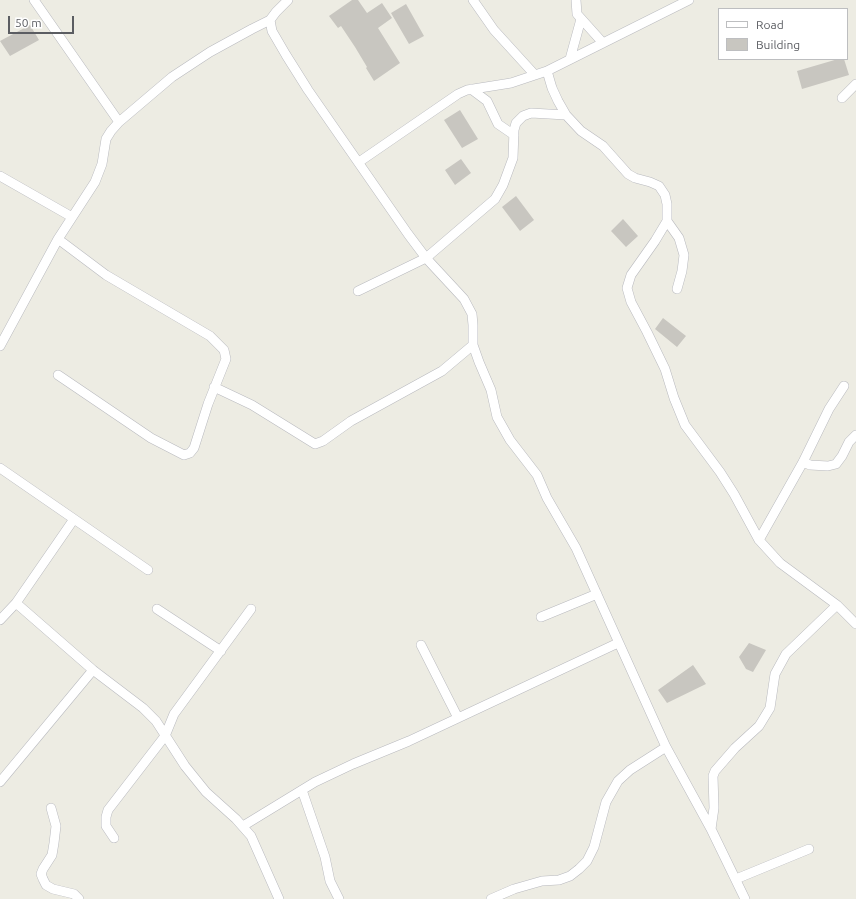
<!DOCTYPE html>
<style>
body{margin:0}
#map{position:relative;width:856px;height:899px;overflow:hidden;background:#edece3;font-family:Ubuntu,sans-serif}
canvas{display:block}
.legend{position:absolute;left:718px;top:8px;width:130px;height:52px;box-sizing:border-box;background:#fff;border:1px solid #bdbec0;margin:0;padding:5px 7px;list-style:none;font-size:12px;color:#5b5d62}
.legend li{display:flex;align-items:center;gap:8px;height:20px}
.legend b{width:20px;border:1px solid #bdbec0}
.scale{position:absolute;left:8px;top:16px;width:66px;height:18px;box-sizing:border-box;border:2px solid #5b5d62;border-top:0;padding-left:5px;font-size:12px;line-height:14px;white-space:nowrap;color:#5b5d62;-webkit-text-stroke:3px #fff;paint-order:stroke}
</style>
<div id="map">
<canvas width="856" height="899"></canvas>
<ul class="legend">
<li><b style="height:5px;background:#fff"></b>Road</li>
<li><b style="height:11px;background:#c8c6c0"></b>Building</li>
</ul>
<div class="scale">50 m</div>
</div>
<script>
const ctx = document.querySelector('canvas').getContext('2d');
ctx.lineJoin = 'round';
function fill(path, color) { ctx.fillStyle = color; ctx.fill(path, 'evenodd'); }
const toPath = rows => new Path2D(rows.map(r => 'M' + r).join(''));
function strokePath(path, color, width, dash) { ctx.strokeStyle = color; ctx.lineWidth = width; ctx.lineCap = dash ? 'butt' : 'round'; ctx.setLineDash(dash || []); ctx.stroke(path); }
fill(toPath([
 [352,0,358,0,367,13,382,3,392,18,378,28,400,63,374,81,366,68,367,67,355,47,341,26,338,28,329,16],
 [406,4,424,36,409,44,391,13],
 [30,25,39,40,10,56,0,41],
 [838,59,844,59,849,75,802,89,797,71],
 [460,110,478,139,462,148,444,120],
 [461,159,471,173,455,185,445,170],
 [516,196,534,220,520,231,502,207],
 [623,219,638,236,626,247,611,231],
 [663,318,686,336,677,347,655,329],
 [749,643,766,650,753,672,746,669,739,657],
 [693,665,706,684,667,703,658,690]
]), '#c8c6c0');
const minor = toPath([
 [34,0,119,122],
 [473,0,494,30,535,75],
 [576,0,577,14,603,43],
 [270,20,272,31,286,55,308,90,408,234,426,258,464,299,472,314,473,325,473,345,479,362,491,390,497,417,510,440,537,475,547,498,576,548,666,747,711,829,745,899],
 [570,59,581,19],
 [547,71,552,88,558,101,566,115,581,131,603,146,628,174,635,178,650,182,659,186,665,195,667,204,667,221,655,241,631,275,627,288,631,302,647,332,665,369,674,398,685,425,720,472,734,494,759,540,780,563,837,605,856,624],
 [471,89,487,101,498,124,514,135],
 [842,98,856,84],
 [359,162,458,94,467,90,511,83,547,71,689,0],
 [0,176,72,217],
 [667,221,679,238,684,255,682,271,677,289],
 [58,239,106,275,210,336,224,350,226,359,208,404,194,448,190,453,184,455,151,438,58,375],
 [358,291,426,258,495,199,503,185,513,158,514,130,516,123,523,116,531,113,566,115],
 [0,346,58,239,95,182,102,164,106,139,111,131,119,122,172,77,210,52,252,29,270,20,276,12,288,0],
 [214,387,252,405,315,444,323,441,351,421,442,371,473,345],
 [803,462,810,465,828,466,836,464,842,456,849,442,856,435],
 [0,468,148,570],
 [759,540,803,462,829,409,844,386],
 [16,603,93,670,143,708,156,721,185,766,206,792,236,819,251,836,279,899],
 [157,609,221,651],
 [541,617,597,594],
 [0,620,16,603,74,519],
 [421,645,458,718],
 [0,782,93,670],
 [302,790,325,857,330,881,339,899],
 [51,808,56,826,54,843,52,855,43,869,41,874,43,879,46,885,53,889,74,894,79,899],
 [243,826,315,782,353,764,409,741,618,643],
 [711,829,714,808,713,776,715,771,735,748,759,726,770,708,775,674,786,654,837,605],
 [114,838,106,826,106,817,108,810,165,736,174,714,251,609],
 [736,879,809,849],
 [491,899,514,889,542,881,559,880,570,876,579,869,587,861,594,847,606,802,618,781,630,770,666,747]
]);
strokePath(minor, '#b8b9be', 10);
strokePath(minor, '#fff', 9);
</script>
